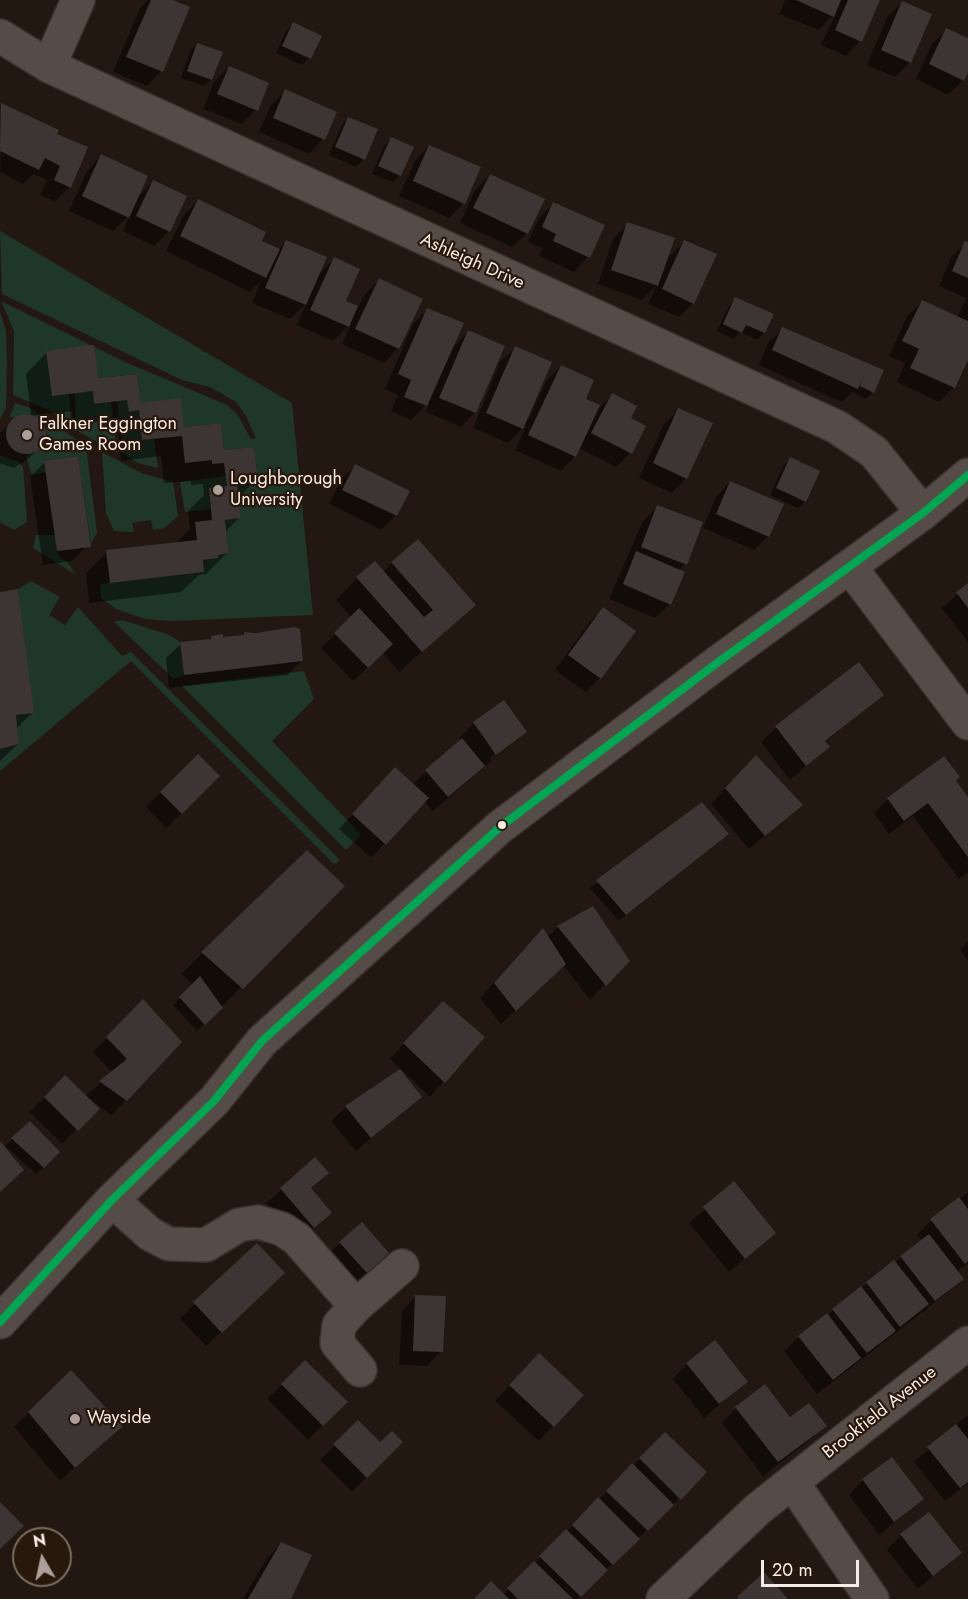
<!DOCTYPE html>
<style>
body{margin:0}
#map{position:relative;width:968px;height:1599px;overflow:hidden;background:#221811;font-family:Jost,sans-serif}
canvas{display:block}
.north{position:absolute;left:12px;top:1527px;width:60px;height:60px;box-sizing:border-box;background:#28170b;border:2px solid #7b6c61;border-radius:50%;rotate:351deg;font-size:16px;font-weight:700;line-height:24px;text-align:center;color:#f7ebe3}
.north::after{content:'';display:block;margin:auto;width:21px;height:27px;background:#aca19a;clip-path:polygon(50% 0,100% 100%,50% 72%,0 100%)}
.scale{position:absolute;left:761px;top:1560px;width:98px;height:27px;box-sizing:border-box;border:3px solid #f7ebe3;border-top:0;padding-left:8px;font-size:18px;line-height:21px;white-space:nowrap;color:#f7ebe3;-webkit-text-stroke:4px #28170b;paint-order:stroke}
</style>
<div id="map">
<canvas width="968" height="1599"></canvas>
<div class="north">N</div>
<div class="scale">20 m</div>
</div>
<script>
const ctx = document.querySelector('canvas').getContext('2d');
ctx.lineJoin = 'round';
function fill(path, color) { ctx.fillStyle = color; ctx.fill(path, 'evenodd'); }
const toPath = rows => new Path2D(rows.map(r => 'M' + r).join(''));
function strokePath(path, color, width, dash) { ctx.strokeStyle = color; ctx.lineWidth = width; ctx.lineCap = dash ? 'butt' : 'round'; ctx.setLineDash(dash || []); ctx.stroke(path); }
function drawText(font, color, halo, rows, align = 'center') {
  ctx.font = font + ' Jost,sans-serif'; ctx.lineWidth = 4.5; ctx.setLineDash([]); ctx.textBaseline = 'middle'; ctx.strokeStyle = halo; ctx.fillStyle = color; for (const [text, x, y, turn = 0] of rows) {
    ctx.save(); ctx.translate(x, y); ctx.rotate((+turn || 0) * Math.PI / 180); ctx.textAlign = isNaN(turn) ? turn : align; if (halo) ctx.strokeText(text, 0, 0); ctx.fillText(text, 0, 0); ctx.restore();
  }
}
fill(toPath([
 [0,231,292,403,313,615,171,621,145,619,116,609,101,598,100,584,204,572,203,560,218,558,218,555,229,553,225,520,241,518,237,483,258,480,254,447,224,450,221,423,184,427,141,403,137,374,98,378,46,351,52,395,69,393,71,427,51,411,13,395,14,331,1,301,125,362,227,405,237,414,251,439,256,438,246,416,236,402,210,387,182,380,2,294],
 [0,312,6,331,7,362,6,407,0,420],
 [93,391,94,404,111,402,117,453,76,430,75,392],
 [127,400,129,412,139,410,142,440,154,439,158,468,138,463,123,453,117,401],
 [15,403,28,407,86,446,97,533,91,544,78,456,45,461,46,472,32,475,26,457,43,445,46,439,46,426,42,420,29,414,13,418,10,416],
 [102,452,141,473,173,482,178,516,164,528,153,530,151,520,132,523,134,532,114,531,106,513],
 [0,455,19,462,23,467,27,522,14,530,0,522],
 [226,476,227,486,209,488,211,509,185,512,180,482],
 [36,535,55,535,58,556,69,564,75,574,33,548],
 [31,581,60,597,49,615,65,625,78,607,122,656,131,652,340,860,334,864,131,661,0,771,0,749,19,744,16,715,33,713,18,589],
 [122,620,170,635,180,642,184,675,174,679,114,622],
 [304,671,314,699,272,741,361,835,346,850,182,686]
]), '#1f3729');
fill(toPath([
 [148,0,169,0,188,8,161,71,147,86,113,72,140,8],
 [785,0,879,0,860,41,846,56,821,45,836,13,818,30,779,14],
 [902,3,910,62,895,77,867,65,887,17],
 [293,24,320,37,309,58,302,65,276,53,286,31],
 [947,30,968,40,968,69,963,80,948,95,916,79,932,44],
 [197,44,211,79,204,86,181,78,190,51],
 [229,67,256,110,242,124,203,109,214,82],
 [286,91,335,113,323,139,309,154,259,132,271,105],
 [2,105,55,134,70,187,55,201,40,195,47,180,33,174,23,184,0,172],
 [349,118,376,130,363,160,356,167,329,155,342,125],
 [391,139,400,175,393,182,372,174,384,146],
 [429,146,463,203,449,218,399,196,415,161],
 [101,156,136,199,154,181,169,231,154,246,123,231,130,214,113,231,69,211,87,171],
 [490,175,527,233,512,247,460,223,475,190],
 [198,201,278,250,286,241,317,276,334,259,344,302,358,308,364,295,379,280,398,348,384,363,342,344,351,323,333,341,297,325,306,304,290,319,252,303,261,281,250,292,166,251,184,215],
 [554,203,588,257,574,272,539,256,543,248,528,242,539,218],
 [628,224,665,261,684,242,693,303,679,317,648,304,656,286,642,300,598,284,613,239],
 [966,243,968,244,968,356,954,387,939,402,897,382,905,363,889,356,907,316,922,302,957,318,966,298,939,286,951,257],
 [736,299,772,315,764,333,757,340,740,332,734,339,717,331,729,306],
 [428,309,451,349,468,332,475,412,461,427,426,412,430,401,411,420,391,411,398,395,385,389,413,324],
 [783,329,882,371,873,392,866,399,852,392,842,402,759,365,768,343],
 [515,348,526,418,529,419,546,381,561,366,584,399,600,407,612,395,629,419,630,453,616,467,579,448,575,456,561,471,515,450,527,424,508,443,473,428,500,362],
 [47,352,223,452,256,480,237,499,239,518,225,532,227,553,206,574,199,575,181,592,89,603,86,573,107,552,175,544,190,529,188,511,204,495,203,484,191,485,191,481,164,483,161,456,121,461,118,431,108,433,106,421,73,424,72,411,31,416,40,421,45,432,42,445,27,460,13,468,0,463,0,433,14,420,31,415,26,374],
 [679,410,686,478,672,493,639,478,664,424],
 [791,458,805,501,798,508,770,495,784,465],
 [45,462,87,546,72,561,43,565,30,477],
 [355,466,408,492,396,515,381,530,329,504,341,480],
 [730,482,768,536,754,550,703,528,716,497],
 [657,507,685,564,678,571,670,604,655,618,609,599,643,521],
 [392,563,474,605,399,672,383,653,353,681,321,648,352,618,336,600,357,578,383,572],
 [968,585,968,642,942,608],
 [0,593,32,713,16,729,18,744,0,761],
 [603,609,600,678,586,692,555,670,588,624],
 [279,632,302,660,287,675,169,688,166,658,181,644,208,641,211,637,222,639,241,637,244,633],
 [858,664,882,695,824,743,828,747,790,780,761,742,776,728],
 [503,702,525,732,433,811,424,801,371,858,339,829,381,784,412,785,461,741,459,738,474,724],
 [511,742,511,745,491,760,489,758],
 [198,756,218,776,166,828,146,807],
 [741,771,801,805,749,849,711,804],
 [888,799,968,799,968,872,959,879,913,816,889,834,874,813],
 [702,804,720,841,619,921,590,888],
 [307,852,343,886,197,1031,173,1005,193,985,181,974],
 [592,908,628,961,590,1000,563,965,501,1024,480,998,542,930,547,937,558,927],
 [968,942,968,960,960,950],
 [143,1001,126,1100,111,1115,90,1099,98,1109,62,1144,30,1112,65,1077,85,1097,112,1072,93,1052],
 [428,1018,483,1038,430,1097,390,1059],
 [399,1071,420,1097,356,1151,331,1121,346,1107],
 [29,1123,43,1167,36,1174,5,1146],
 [315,1160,327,1173,310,1190,330,1213,299,1241,266,1203],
 [734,1184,774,1233,729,1272,689,1223],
 [968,1193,968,1263,956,1272,962,1279,947,1293,817,1394,784,1351,799,1337,922,1241,917,1235,931,1220],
 [340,1243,372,1268,351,1286,326,1257],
 [257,1245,269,1287,206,1346,180,1318],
 [416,1296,441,1351,427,1366,399,1365,402,1311],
 [305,1362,346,1402,308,1440,267,1399],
 [687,1364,746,1381,704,1418,673,1379],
 [524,1369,553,1426,539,1441,495,1401],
 [71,1372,121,1426,60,1481,14,1427],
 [736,1408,790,1419,825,1426,810,1440,763,1476,722,1423],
 [968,1415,968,1483,945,1501,914,1462],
 [358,1422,380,1444,401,1442,352,1492,320,1460],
 [665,1434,705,1472,577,1599,476,1599,503,1595],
 [863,1480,922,1499,879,1535,849,1495],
 [901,1535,960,1553,918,1589,887,1550],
 [281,1544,289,1599,243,1599,267,1558]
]), '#0007');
fill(toPath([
 [151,0,173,0,190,7,163,72,126,57],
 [796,0,841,0,834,17],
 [848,0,880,0,862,42,835,30],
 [902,1,932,14,911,63,881,50],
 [293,22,322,36,311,59,282,46],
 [946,28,968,38,968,73,964,81,929,64],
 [197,43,223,52,212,80,187,71],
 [229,66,269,83,258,111,217,94],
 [285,89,337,112,325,140,273,118],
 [1,103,59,130,57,134,88,147,71,188,54,180,60,166,45,158,39,170,0,151],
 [348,117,378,129,365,160,335,147],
 [391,137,414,147,401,176,378,166],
 [429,145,481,167,465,204,413,181],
 [101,154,148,176,129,218,82,196],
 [490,174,545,199,528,234,473,208],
 [153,180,187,196,170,232,136,216],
 [198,199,266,232,262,241,280,249,266,278,180,236],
 [553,202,605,225,590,258,553,241,556,234,542,227],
 [627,222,675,238,658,286,611,270],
 [286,240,327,257,306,305,265,288],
 [684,240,717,254,694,304,662,289],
 [965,241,968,242,968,278,952,271],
 [334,257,360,269,346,301,358,306,349,327,310,310],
 [379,278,423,299,399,349,355,329],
 [735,297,774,314,765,333,746,325,742,333,723,324],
 [922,300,968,321,968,360,955,388,910,368,919,349,902,341],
 [427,308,464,323,427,406,404,397,411,380,398,374],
 [782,327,884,370,874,393,860,386,864,376,858,389,772,350],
 [468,330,505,346,476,413,439,398],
 [94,345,98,378,137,374,141,403,181,398,184,427,221,423,224,450,254,447,258,480,237,483,241,518,225,520,229,553,218,555,218,558,203,560,204,572,110,583,106,550,197,540,195,522,212,520,209,488,227,486,224,463,212,464,212,460,185,463,182,436,142,440,139,410,129,412,127,400,94,404,93,391,52,396,46,351],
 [515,346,552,362,523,429,486,413],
 [561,365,594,380,586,399,600,405,576,457,528,435],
 [612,393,637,406,631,418,646,426,632,454,591,433],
 [678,408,713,423,687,479,653,463],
 '6 434a20 20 0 1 1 40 0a20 20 0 1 1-40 0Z',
 [78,456,91,547,57,551,44,461],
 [790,457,820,471,806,502,776,488],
 [355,464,410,491,397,516,342,490],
 [730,481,784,504,769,537,716,514],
 [657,505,703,522,687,565,641,547],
 [418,539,476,605,422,652,356,577,375,561,424,617,433,610,391,562],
 [636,551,685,572,671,605,623,584],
 [968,583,968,608,956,592],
 [18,589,34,713,16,715,19,744,0,749,0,592],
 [603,607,636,631,601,679,568,655],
 [359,608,393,644,368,668,334,633],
 [294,627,300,629,303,661,184,675,180,642,211,639,211,636,223,634,223,637,244,635,244,632,256,633],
 [859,662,884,695,825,741,830,747,806,766,775,726],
 [504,700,527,732,496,755,473,722],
 [462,738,485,766,448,797,425,770],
 [198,754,220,776,182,814,160,792],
 [756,755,803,805,765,836,725,788],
 [944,756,960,777,956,781,968,797,968,857,928,803,904,821,887,798],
 [395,767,429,798,386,845,352,814],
 [702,802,729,834,626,915,596,880],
 [307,850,345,886,243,989,201,952],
 [593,906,630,961,606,986,557,926],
 [543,928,566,964,516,1011,494,983],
 [200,976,223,1008,205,1025,179,997],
 [143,999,182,1042,127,1101,99,1081,127,1059,106,1037],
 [443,1001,485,1037,445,1083,403,1043],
 [400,1069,422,1097,371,1138,345,1106],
 [65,1075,100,1109,78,1131,44,1097],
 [30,1121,60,1152,44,1168,11,1138],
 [0,1141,24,1170,0,1192],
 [315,1157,329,1173,311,1188,332,1213,314,1228,280,1188],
 [734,1181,776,1233,745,1259,703,1207],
 [959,1197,968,1209,968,1261,965,1264,930,1219],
 [362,1222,389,1253,367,1273,339,1242],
 [929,1234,964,1279,935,1301,900,1256],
 [257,1243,285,1273,222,1333,193,1302],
 [894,1260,929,1304,900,1327,866,1282],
 [861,1286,896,1331,867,1353,832,1309],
 [415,1295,446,1296,443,1352,413,1351],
 [827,1313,861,1358,833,1380,798,1336],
 [715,1340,748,1382,719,1404,686,1363],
 [539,1353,584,1395,554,1427,509,1385],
 [305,1360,348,1402,323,1426,281,1384],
 [71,1370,123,1426,75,1468,28,1412],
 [765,1384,790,1417,809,1403,827,1426,778,1462,735,1407],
 [358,1420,380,1442,392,1431,403,1442,367,1478,333,1444],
 [956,1424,968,1439,968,1482,960,1488,927,1447],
 [665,1432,707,1472,681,1500,639,1458],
 [892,1457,924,1499,894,1522,862,1479],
 [632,1463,674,1505,648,1531,606,1491],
 [598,1497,640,1539,613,1565,572,1525],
 [0,1502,24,1526,0,1549],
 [929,1512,962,1553,933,1576,900,1534],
 [566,1529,608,1570,581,1597,539,1556],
 [281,1542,312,1555,291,1599,248,1599],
 [534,1561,573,1599,518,1599,507,1588],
 [764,1572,788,1599,739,1599,737,1597],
 [491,1581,509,1599,474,1599]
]), '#3c3534');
const minor = toPath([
 [0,36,49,66,837,427,874,452,923,513],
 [49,66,78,0],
 [850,567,968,723],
 [112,1200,150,1234,169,1244,206,1245,239,1225,258,1222,282,1229,297,1239,356,1306],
 [0,1322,112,1200,214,1101,262,1041,500,827,717,663,923,513,968,475],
 [360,1370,337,1343,339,1325,356,1306,402,1266],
 [792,1482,872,1599],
 [663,1599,758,1509,968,1343]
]);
strokePath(minor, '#39312d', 36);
strokePath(minor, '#554c47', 33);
strokePath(toPath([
 [0,1322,112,1200,214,1101,262,1041,500,827,717,663,923,513,968,475]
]), '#00a651', 8);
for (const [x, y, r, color] of [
 [27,435,6,"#aca19a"],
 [218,490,6,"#aca19a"],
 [502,825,5,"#f7ebe3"],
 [75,1419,6,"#aca19a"]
]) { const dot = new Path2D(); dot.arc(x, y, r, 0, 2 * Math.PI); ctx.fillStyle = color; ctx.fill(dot); strokePath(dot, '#28170b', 2); }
drawText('18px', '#f7ebe3', '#28170b', [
 ["Ashleigh Drive",472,262,24],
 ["Brookfield Avenue",880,1413,-38]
]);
drawText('18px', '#f7ebe3', '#28170b', [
 ["Falkner Eggington",39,425],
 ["Games Room",39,446],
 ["Loughborough",230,480],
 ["University",230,501],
 ["Wayside",87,1419]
], 'left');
</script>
